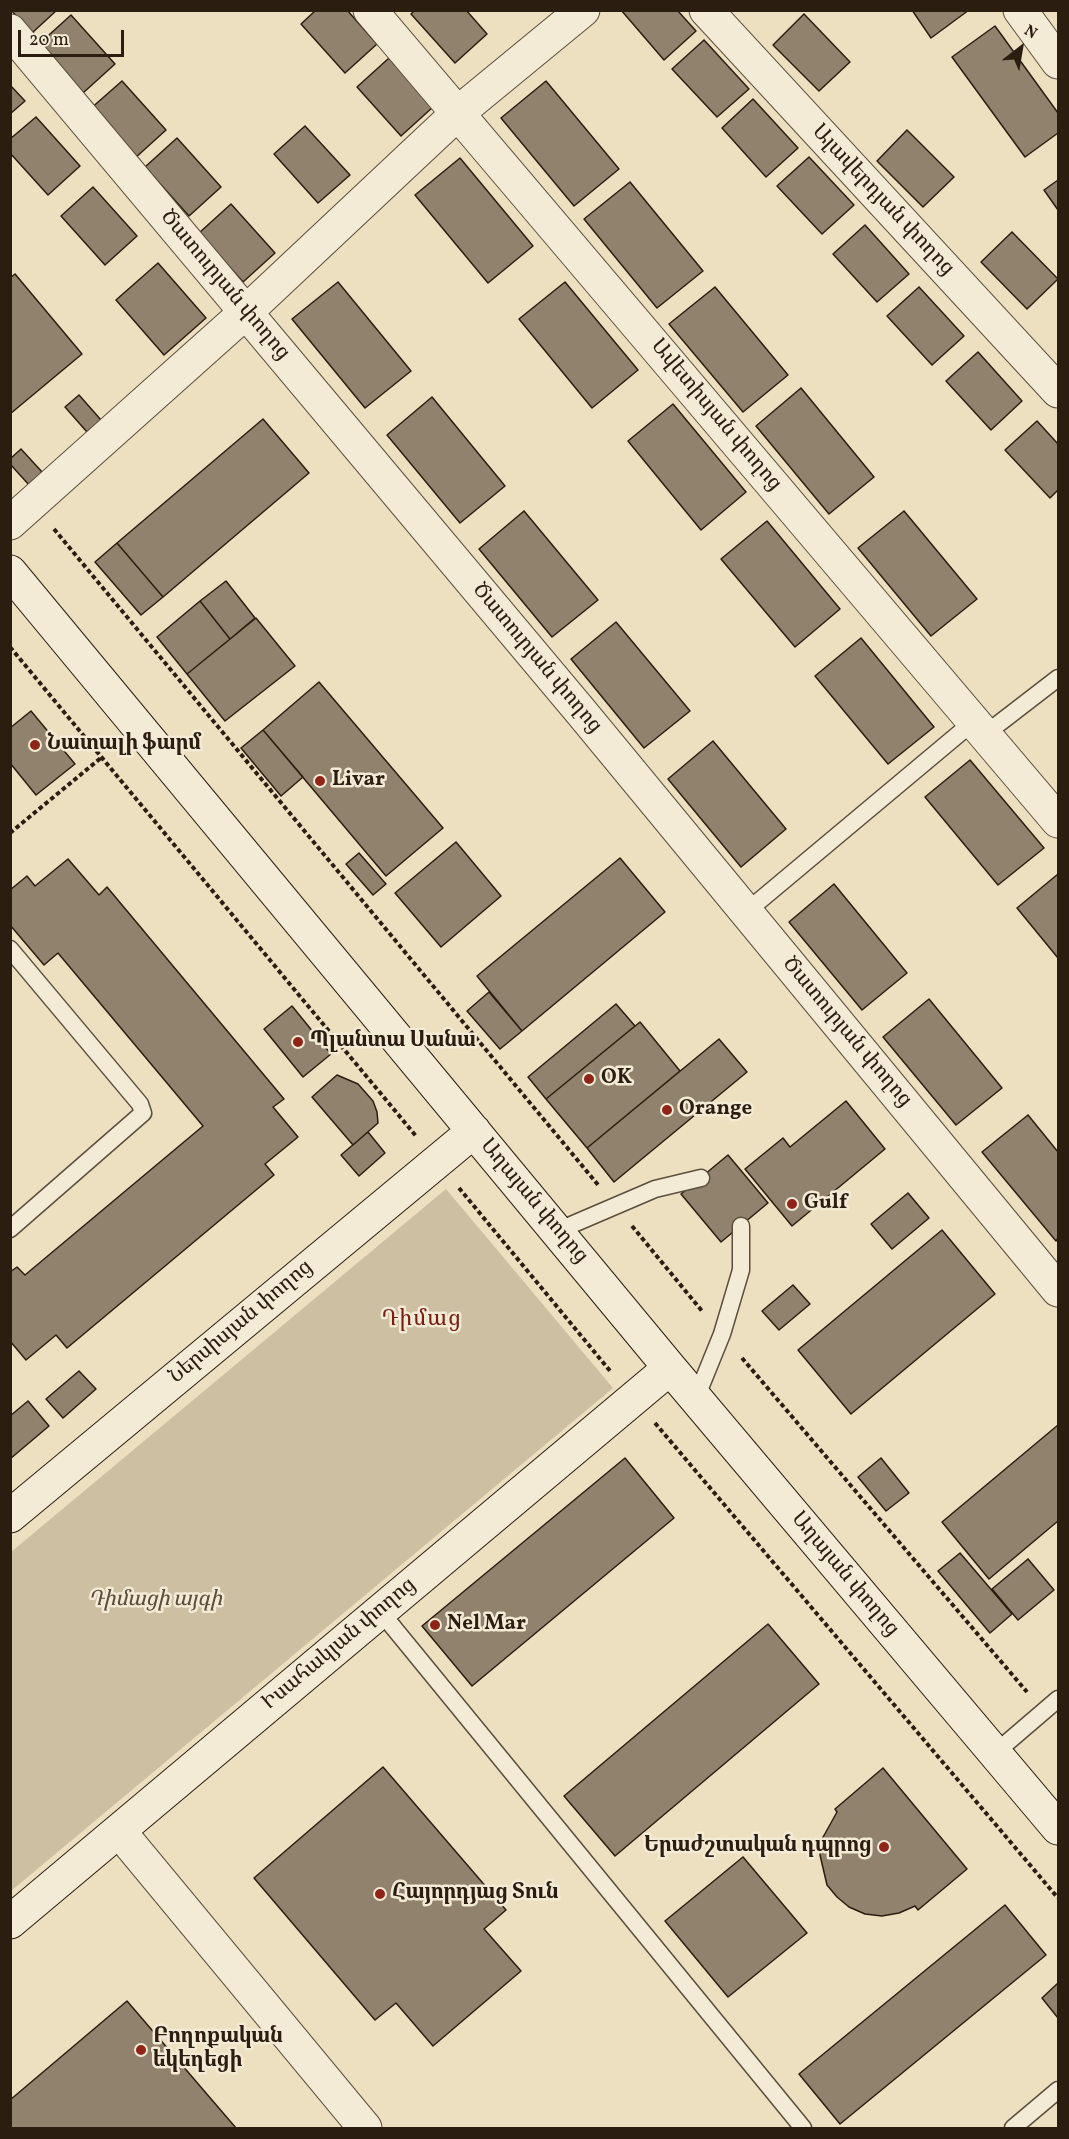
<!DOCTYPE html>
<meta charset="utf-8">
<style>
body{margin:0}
#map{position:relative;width:1069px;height:2139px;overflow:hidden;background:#ede0c0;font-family:Vollkorn,serif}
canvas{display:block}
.frame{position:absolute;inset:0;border:12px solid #2c1d11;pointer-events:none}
.north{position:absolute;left:991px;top:18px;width:60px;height:60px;-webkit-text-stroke:4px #f3ebd6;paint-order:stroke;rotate:31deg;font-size:16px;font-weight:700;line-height:24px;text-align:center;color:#2c1d11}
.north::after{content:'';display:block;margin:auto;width:21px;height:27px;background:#2c1d11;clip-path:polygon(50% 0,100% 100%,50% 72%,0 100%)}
.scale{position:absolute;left:18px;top:30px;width:106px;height:27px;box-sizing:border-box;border:3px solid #2c1d11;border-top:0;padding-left:8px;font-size:18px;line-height:21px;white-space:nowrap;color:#2c1d11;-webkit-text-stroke:4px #f3ebd6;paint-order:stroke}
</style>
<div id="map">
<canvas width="1069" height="2139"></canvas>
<div class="frame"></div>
<div class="north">N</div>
<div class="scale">20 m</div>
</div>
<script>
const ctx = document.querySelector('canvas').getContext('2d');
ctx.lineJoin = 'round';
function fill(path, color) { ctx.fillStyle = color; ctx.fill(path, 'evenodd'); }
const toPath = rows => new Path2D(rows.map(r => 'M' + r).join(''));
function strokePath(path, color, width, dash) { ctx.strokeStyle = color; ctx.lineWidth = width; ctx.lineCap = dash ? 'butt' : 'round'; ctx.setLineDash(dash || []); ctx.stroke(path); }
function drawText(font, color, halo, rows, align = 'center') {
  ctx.font = font + ' Vollkorn,"Noto Serif Armenian",serif'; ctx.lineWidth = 5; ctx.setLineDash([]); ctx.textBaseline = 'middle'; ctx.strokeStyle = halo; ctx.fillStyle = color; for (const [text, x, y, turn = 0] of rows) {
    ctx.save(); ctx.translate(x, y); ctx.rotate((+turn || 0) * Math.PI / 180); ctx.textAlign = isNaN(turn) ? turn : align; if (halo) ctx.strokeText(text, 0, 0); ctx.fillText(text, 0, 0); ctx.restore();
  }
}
fill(toPath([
 [446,1189,613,1388,11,1891,11,1552]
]), '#ccbfa2');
const building = toPath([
 [11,10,57,10,32,33,11,10],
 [316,10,347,10,377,44,345,73,301,24,316,10],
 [415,10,466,10,487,34,455,63,411,14,415,10],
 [621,10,677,10,696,31,664,60,621,10],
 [912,10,969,10,931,38,912,10],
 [804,14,850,62,819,91,773,45,804,14],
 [71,15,115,64,83,93,39,44,71,15],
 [995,26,1058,113,1058,133,1025,157,952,57,995,26],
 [704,40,749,89,717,117,672,69,704,40],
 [389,58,433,107,401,136,357,87,389,58],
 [122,81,166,130,134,159,89,110,122,81],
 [546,81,619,169,574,206,501,118,546,81],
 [10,85,25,101,10,114,10,85],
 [753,99,798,148,766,177,722,128,753,99],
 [36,117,80,166,48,195,10,153,10,139,36,117],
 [305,126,350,175,318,203,274,154,305,126],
 [907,130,954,177,923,207,877,161,907,130],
 [177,138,221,187,189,216,145,167,177,138],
 [809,157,854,205,822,234,777,186,809,157],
 [460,158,533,246,488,283,415,195,460,158],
 [1058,180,1058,210,1044,190,1058,180],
 [630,182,703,271,657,308,584,219,630,182],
 [93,187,137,236,105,265,61,216,93,187],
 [231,204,275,253,243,282,199,233,231,204],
 [865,225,909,274,877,302,833,254,865,225],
 [1012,232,1058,279,1027,309,981,262,1012,232],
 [158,263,206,318,164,355,116,300,158,263],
 [15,274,82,354,10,414,10,278,15,274],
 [338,282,411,371,365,408,292,319,338,282],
 [565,282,638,370,592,408,519,319,565,282],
 [715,287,788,375,743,412,669,324,715,287],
 [919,287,964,336,932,365,887,316,919,287],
 [978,352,1022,401,991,430,946,381,978,352],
 [801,388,874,477,829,514,756,426,801,388],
 [79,395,101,420,87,432,65,407,79,395],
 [432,397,505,486,460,523,387,435,432,397],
 [673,404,746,492,701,530,628,441,673,404],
 [263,419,309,473,163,597,117,543,263,419],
 [1037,421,1058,444,1058,490,1050,498,1005,450,1037,421],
 [21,449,43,473,30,486,10,464,10,459,21,449],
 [524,511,598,600,552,637,479,549,524,511],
 [904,511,977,599,931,636,858,548,904,511],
 [767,521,840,609,795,647,721,559,767,521],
 [117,543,163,597,141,615,95,562,117,543],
 [226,581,255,618,230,639,200,601,226,581],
 [200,601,230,639,187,674,157,637,200,601],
 [256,618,295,666,225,721,187,674,256,618],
 [616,622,690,711,644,748,571,659,616,622],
 [861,638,934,727,888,764,815,676,861,638],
 [319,682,443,828,386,876,263,730,319,682],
 [31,711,75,764,36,795,10,763,10,728,31,711],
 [263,730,303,777,281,796,241,748,263,730],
 [713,741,786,829,741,867,668,779,713,741],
 [970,760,1044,848,998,885,925,797,970,760],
 [456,842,501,896,441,947,395,893,456,842],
 [359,853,386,884,373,895,346,864,359,853],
 [620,858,665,912,522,1031,477,976,620,858],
 [68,859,99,895,107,887,284,1099,273,1107,298,1137,265,1164,274,1175,67,1348,56,1335,26,1360,10,1341,10,1272,17,1267,25,1275,203,1126,58,953,44,965,10,925,10,890,27,876,35,886,68,859],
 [1058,874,1058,958,1017,908,1058,874],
 [834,884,907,973,862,1010,789,922,834,884],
 [489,992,522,1031,500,1049,467,1011,489,992],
 [929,999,1002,1088,956,1125,883,1037,929,999],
 [616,1004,635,1026,546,1099,528,1077,616,1004],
 [292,1006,331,1054,303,1077,264,1029,292,1006],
 [640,1022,680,1071,587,1148,546,1099,640,1022],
 [719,1039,747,1072,614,1182,587,1148,719,1039],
 [337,1075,358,1084,373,1101,377,1112,378,1123,353,1145,312,1097,337,1075],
 [846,1101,885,1149,792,1226,745,1169,783,1138,790,1147,846,1101],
 [1028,1115,1058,1152,1058,1238,1056,1241,982,1152,1028,1115],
 [368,1132,385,1153,359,1176,341,1155,368,1132],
 [728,1155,768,1203,721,1242,681,1194,728,1155],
 [908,1193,929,1218,892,1249,871,1224,908,1193],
 [942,1230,995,1294,851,1414,798,1350,942,1230],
 [793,1285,810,1304,779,1330,762,1311,793,1285],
 [79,1371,96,1389,63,1418,46,1399,79,1371],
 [28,1401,49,1426,10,1459,10,1416,28,1401],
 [1058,1425,1058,1521,989,1579,942,1522,1058,1425],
 [625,1458,674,1518,472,1686,422,1626,625,1458],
 [881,1458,909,1493,886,1511,858,1477,881,1458],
 [960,1553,1012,1614,990,1633,938,1571,960,1553],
 [1028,1559,1054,1590,1018,1620,992,1589,1028,1559],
 [768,1624,819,1684,615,1856,564,1796,768,1624],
 [383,1767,506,1910,484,1929,521,1971,433,2046,396,2003,375,2020,254,1878,383,1767],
 [883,1768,967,1869,918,1910,915,1906,899,1913,882,1916,865,1914,849,1907,837,1897,827,1885,820,1855,822,1839,837,1812,835,1809,883,1768],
 [743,1857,807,1933,728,1997,665,1921,743,1857],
 [1005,1905,1046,1955,840,2124,799,2074,1005,1905],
 [1058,1983,1058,2018,1042,1998,1058,1983],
 [127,2001,236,2128,10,2128,10,2100,127,2001]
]);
fill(building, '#90826c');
strokePath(building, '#2c1d11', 1.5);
const lane = toPath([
 [984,735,1058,678],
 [746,912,973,722],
 [10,949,140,1104,143,1113,10,1229],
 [557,1231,655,1189,701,1178],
 [696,1398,722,1334,741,1270,741,1226],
 [380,1611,803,2128],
 [995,1753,1058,1699],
 [1013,2128,1058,2090]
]);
const street = toPath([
 [370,10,1058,821],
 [706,10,1058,391],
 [1020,10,1058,62],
 [10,31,582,713,1058,1290],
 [10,523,246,312,459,112,583,10],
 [119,1831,365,2128]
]);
const secondary = toPath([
 [10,572,670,1368,1058,1828],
 [10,1516,474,1131],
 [10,1922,670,1368]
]);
strokePath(lane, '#5c4e3d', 19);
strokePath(street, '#5c4e3d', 35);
strokePath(secondary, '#2c1d11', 35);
strokePath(toPath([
 [54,529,599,1186],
 [10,647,416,1136],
 [10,833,102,757],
 [459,1188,611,1372],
 [632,1226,702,1311],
 [742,1358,1027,1692],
 [655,1423,1058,1898]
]), '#2c1d11', 4, [4.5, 3]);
strokePath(lane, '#f3ebd6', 16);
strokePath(street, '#f3ebd6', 33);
strokePath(secondary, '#f3ebd6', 33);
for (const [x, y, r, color] of [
 [35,745,6,"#8f2418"],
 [320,781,6,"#8f2418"],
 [298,1042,6,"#8f2418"],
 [589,1079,6,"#8f2418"],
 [667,1110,6,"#8f2418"],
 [792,1204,6,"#8f2418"],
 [435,1625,6,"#8f2418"],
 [884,1847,6,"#8f2418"],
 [380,1894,6,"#8f2418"],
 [141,2050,6,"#8f2418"]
]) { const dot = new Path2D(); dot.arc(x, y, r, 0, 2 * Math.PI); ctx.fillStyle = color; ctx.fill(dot); strokePath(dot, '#f3ebd6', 2); }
drawText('21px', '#2c1d11', '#f3ebd6', [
 ["Ալավերդյան փողոց",882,201,47],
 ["Ծատուրյան փողոց",224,286,50],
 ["Ավետիսյան փողոց",715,416,50],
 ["Ծատուրյան փողոց",536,659,50],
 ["Ծատուրյան փողոց",846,1033,50],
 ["Աղայան փողոց",533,1202,50],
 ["Ներսիսյան փողոց",242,1323,-40],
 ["Աղայան փողոց",844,1575,50],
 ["Իսահակյան փողոց",340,1645,-40]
]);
drawText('bold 21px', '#2c1d11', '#f3ebd6', [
 ["Նատալի ֆարմ",47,745],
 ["Livar",332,781],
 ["Պլանտա Սանա",310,1042],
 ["OK",601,1079],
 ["Orange",679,1110],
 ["Gulf",804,1204],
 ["Nel Mar",447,1625],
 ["Երաժշտական դպրոց",872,1847,"right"],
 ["Հայորդյաց Տուն",392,1894],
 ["Բողոքական",153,2038],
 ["եկեղեցի",153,2062]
], 'left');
drawText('italic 21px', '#5c4e3c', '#f3ebd6', [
 ["Դիմացի այգի",155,1601]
]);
ctx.letterSpacing = '1.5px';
drawText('22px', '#7a1f14', '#f3ebd6', [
 ["Դիմաց",422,1321]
]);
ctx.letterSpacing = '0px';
</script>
